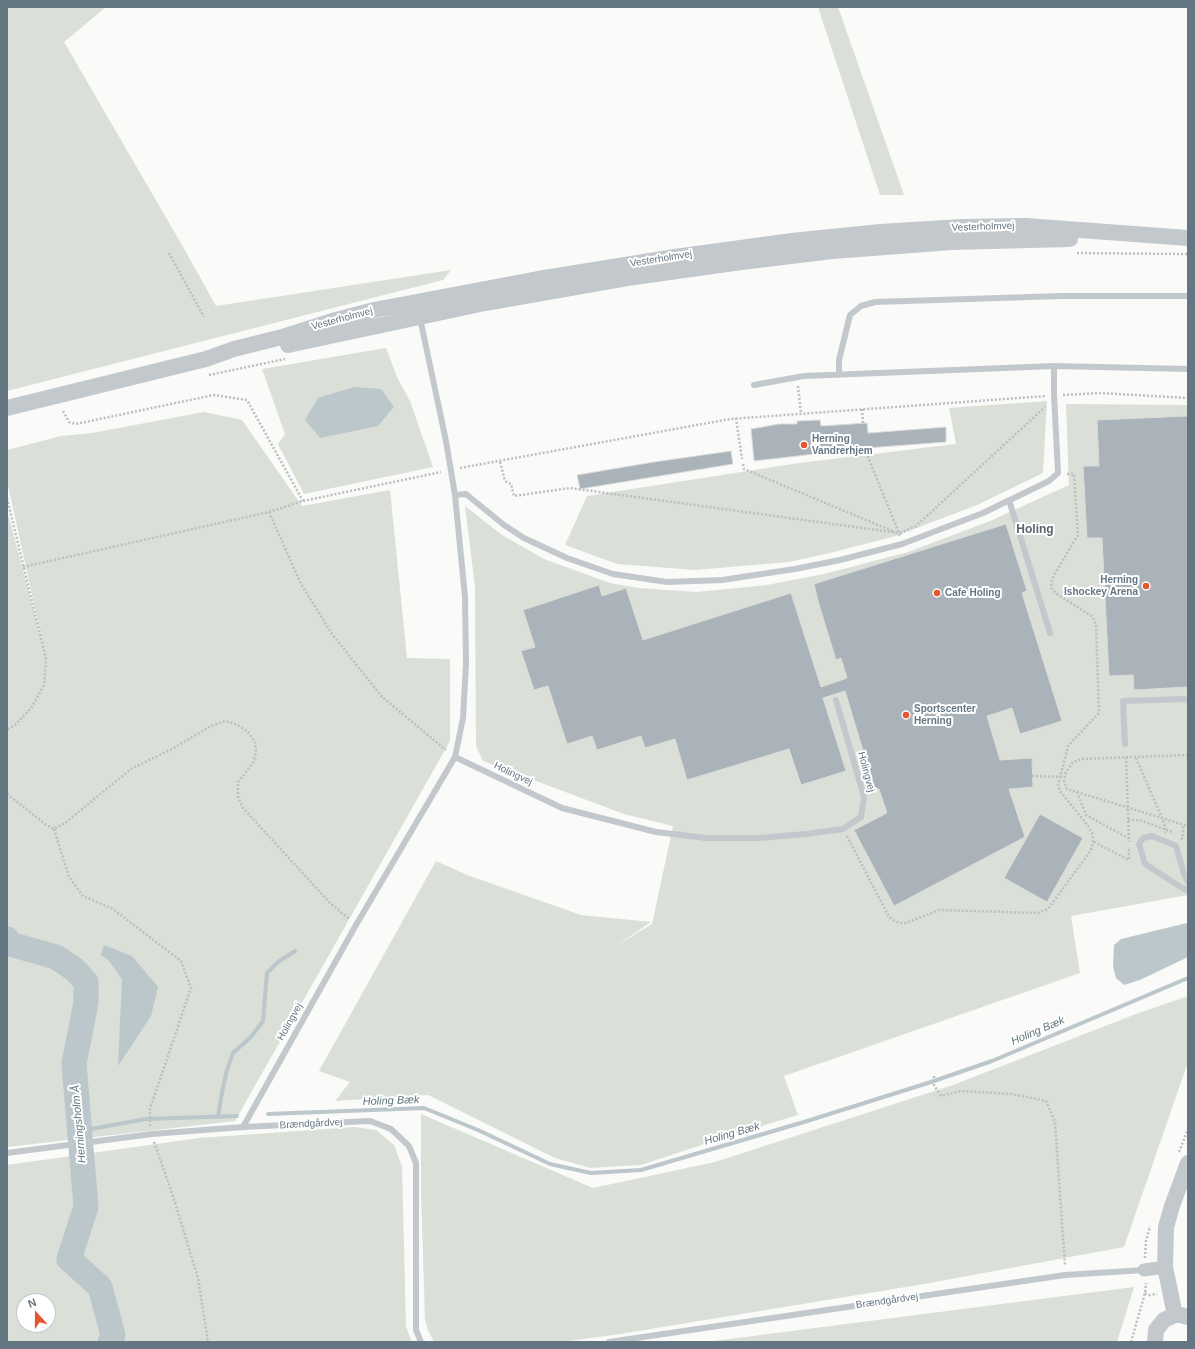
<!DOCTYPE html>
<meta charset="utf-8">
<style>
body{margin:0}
#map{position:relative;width:1195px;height:1349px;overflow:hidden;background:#fafaf8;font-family:Helvetica,sans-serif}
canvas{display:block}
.frame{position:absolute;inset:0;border:8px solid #657683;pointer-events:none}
.north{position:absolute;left:16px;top:1293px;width:40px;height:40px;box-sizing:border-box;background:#fff;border:1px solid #c1c8cd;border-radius:50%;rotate:339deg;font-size:11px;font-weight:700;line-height:16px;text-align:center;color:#657683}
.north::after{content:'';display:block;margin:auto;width:14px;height:18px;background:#e4572e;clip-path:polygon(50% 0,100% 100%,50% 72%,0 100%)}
</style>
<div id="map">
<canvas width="1195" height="1349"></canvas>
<div class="frame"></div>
<div class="north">N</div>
</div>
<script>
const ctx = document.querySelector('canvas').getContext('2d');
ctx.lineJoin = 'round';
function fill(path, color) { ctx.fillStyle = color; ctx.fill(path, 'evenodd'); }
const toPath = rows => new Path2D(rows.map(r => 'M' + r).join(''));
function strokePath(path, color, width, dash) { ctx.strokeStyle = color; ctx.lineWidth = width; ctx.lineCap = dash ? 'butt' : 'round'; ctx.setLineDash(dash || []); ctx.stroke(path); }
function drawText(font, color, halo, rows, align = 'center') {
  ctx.font = font + ' Helvetica,sans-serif'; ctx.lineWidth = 4; ctx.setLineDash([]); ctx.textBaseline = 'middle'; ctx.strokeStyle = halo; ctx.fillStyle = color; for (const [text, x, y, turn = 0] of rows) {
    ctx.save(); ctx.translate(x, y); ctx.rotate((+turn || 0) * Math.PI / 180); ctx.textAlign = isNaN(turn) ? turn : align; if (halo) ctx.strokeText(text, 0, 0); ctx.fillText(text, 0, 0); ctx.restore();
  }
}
fill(toPath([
 [7,7,106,7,64,42,182,245,216,306,451,270,443,280,7,391],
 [818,7,838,7,904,195,880,195],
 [386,348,397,377,410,401,433,467,304,494,278,444,285,434,262,369],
 [1047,401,1043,473,977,505,896,536,834,552,789,562,695,570,617,564,565,545,587,496,799,463,956,444,949,408],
 [1066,404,1188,405,1188,895,1071,916,1080,973,784,1076,798,1115,735,1134,641,1165,590,1168,555,1158,428,1095,335,1101,350,1082,319,1071,436,861,467,875,581,915,651,922,616,946,652,924,673,826,624,814,483,761,476,746,475,587,465,506,502,535,544,559,610,583,639,588,697,592,767,585,824,574,908,552,990,521,1069,485],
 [204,412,242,420,302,506,390,490,407,658,450,659,450,741,235,1121,7,1147,7,510,43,645,7,481,7,450,61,436,92,433],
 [1188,996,1188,1062,1124,1247,924,1284,620,1334,561,1342,434,1342,428,1330,425,1319,421,1189,421,1114,593,1188,715,1162,953,1085,1136,1014],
 [355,1127,376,1130,394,1145,402,1166,406,1327,412,1342,7,1342,7,1165,199,1138],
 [24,1301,48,1301,48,1325,24,1325],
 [1134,1287,1117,1342,706,1342]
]), '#dadfd7');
fill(toPath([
 [354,387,381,389,394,407,378,426,320,438,305,420,318,398],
 [1187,923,1188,924,1188,957,1140,980,1124,985,1116,978,1113,966,1114,945,1121,939],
 [104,945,132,956,158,987,151,1016,118,1066,122,979,109,961,101,955]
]), '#bbc7cb');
strokePath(toPath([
 [268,1114,424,1108,478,1130,550,1164,591,1173,641,1170,804,1122,928,1083,992,1061,1188,978],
 [218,1117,222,1092,227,1070,233,1053,251,1037,263,1021,267,973,278,962,295,951],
 [80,1131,146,1119,237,1116]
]), '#bbc7cb', 4);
strokePath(toPath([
 [7,939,10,944,56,957,74,969,86,982,86,1002,74,1064,86,1207,69,1259,100,1287,113,1335,110,1342]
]), '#bbc7cb', 25);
const building = toPath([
 [1188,416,1188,687,1134,690,1133,675,1109,676,1102,538,1087,538,1083,466,1099,466,1097,420,1188,416],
 [820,420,821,426,867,423,868,433,946,427,946,442,867,448,754,461,751,429,779,424,797,424,797,421,820,420],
 [731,451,733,464,580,489,577,475,654,462,731,451],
 [1006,524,1027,591,1022,593,1062,721,1020,734,1012,708,987,716,1000,760,1032,758,1033,787,1009,789,1025,837,894,906,854,830,887,813,879,789,875,790,845,691,823,698,846,771,801,785,789,749,687,780,675,739,645,748,641,736,597,750,592,736,567,744,548,686,534,690,521,651,535,647,523,610,599,585,602,596,626,588,643,640,791,593,821,687,847,678,841,658,836,660,818,601,814,584,1006,524],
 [1040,814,1083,838,1047,902,1004,878,1040,814]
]);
fill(building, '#aab3b9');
strokePath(building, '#dcdcda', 1);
strokePath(toPath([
 [169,253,204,317],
 [1077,253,1188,254],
 [209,375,285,359],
 [798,386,801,414],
 [1063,395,1100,393,1188,398],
 [862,409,863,423],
 [63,411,69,422,76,424,214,395,247,400,303,501],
 [736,418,742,459],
 [867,448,868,457,899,533],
 [500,462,505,481,511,484,514,496,570,488,899,533,900,536],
 [743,464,744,469,895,532],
 [460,468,730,419,1046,396],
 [7,498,46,659,44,685,32,707,16,724,7,730],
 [269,512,301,584,332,634,382,697,446,750],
 [900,533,916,526,1045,407],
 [23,567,269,512,303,501,441,472],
 [1188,755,1081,759,1073,762,1065,774,1064,781,1067,789,1188,826],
 [1126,757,1129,842],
 [1136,758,1162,818,1166,830,1165,833],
 [1032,776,1065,777],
 [1077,792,1086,815,1130,839],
 [7,794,45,824,54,829,65,823,131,769,172,749,211,726,225,721,238,725,248,732,255,742,256,753,253,763,238,782,238,797,243,808,329,902,349,919],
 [1128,820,1140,820,1172,832],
 [54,829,69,877,83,896,113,909,181,961,191,988,150,1109,150,1126],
 [847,836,888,915,893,920,899,923,906,923,939,910,1038,913,1048,909,1054,901,1091,850,1093,842,1093,835,1088,826,1060,791,1058,785,1068,746,1099,713,1096,625,1093,617,1057,594,1052,589,1051,583,1054,575,1078,535,1074,474,1066,474],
 [1181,839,1183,838,1183,825],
 [1094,842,1129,860,1129,847],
 [934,1076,934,1085,941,1096,961,1091,1012,1094,1046,1101,1055,1122,1065,1266],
 [154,1142,172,1193,198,1278,208,1342],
 [1179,1152,1188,1129],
 [1145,1258,1146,1241,1150,1226],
 [1145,1293,1150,1295,1157,1294],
 [1131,1342,1145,1293,1146,1283]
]), '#bbbfc2', 2.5, [2, 2]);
strokePath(toPath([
 [420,318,446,441,455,495,465,597,466,663,463,718,455,757],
 [839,375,839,360,850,315,861,306,875,302,1061,296,1188,296],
 [754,385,804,376,1054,366,1188,369],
 [455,495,466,494,504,525,524,538,567,558,613,574,667,582,722,580,795,569,840,560,902,544,983,513,1049,481,1058,473,1054,395,1054,366],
 [1009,500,1050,633],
 [1125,744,1123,701,1184,699,1188,700],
 [1188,882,1184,874,1176,846,1152,836,1143,838,1139,844,1145,864,1176,884,1188,891],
 [243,1127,356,925,455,757,562,808,656,832,706,838,759,838,806,834,843,829,861,817,864,797,836,700],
 [7,1153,152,1134,243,1127,370,1121,391,1129,409,1146,416,1163,416,1330,421,1342],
 [609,1342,1065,1275,1144,1270]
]), '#c3c8cc', 6);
strokePath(toPath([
 [1144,1270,1165,1267]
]), '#c3c8cc', 13);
strokePath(toPath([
 [288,345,485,303,627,278,741,262,832,251,952,242,1070,239],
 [7,408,206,359,234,349,282,337,332,321,374,310,538,279,675,257,792,241,880,232,962,227,1026,226,1188,238],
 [1175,1315,1165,1267,1166,1227,1172,1206,1188,1163],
 [1155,1342,1156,1330,1164,1320,1175,1315,1181,1315,1188,1317]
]), '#c3c8cc', 16);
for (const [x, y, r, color] of [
 [804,445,4,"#e4572e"],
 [1146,586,4,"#e4572e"],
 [937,593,4,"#e4572e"],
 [906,715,4,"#e4572e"]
]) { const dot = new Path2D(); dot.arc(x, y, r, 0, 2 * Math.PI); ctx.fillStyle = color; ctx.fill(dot); strokePath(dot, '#fff', 1.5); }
drawText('10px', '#657683', '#fff', [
 ["Vesterholmvej",983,227,-2],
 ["Vesterholmvej",661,259,-9],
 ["Vesterholmvej",342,319,-15],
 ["Holingvej",866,772,75],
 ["Holingvej",513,774,25],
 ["Holingvej",290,1022,-61],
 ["Brændgårdvej",311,1124,-3],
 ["Brændgårdvej",887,1301,-8]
]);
drawText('bold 10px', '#657683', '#fff', [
 ["Herning",812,439],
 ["Vandrerhjem",812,451],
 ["Herning",1138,580,"right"],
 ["Ishockey Arena",1138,592,"right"],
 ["Cafe Holing",945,593],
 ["Sportscenter",914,709],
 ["Herning",914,721]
], 'left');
drawText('italic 11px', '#60757c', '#fff', [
 ["Holing Bæk",1038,1031,-23],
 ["Holing Bæk",391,1101,-2],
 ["Herningsholm Å",79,1124,-95],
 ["Holing Bæk",732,1134,-16]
]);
drawText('bold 12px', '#57646e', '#fff', [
 ["Holing",1035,530]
]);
</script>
